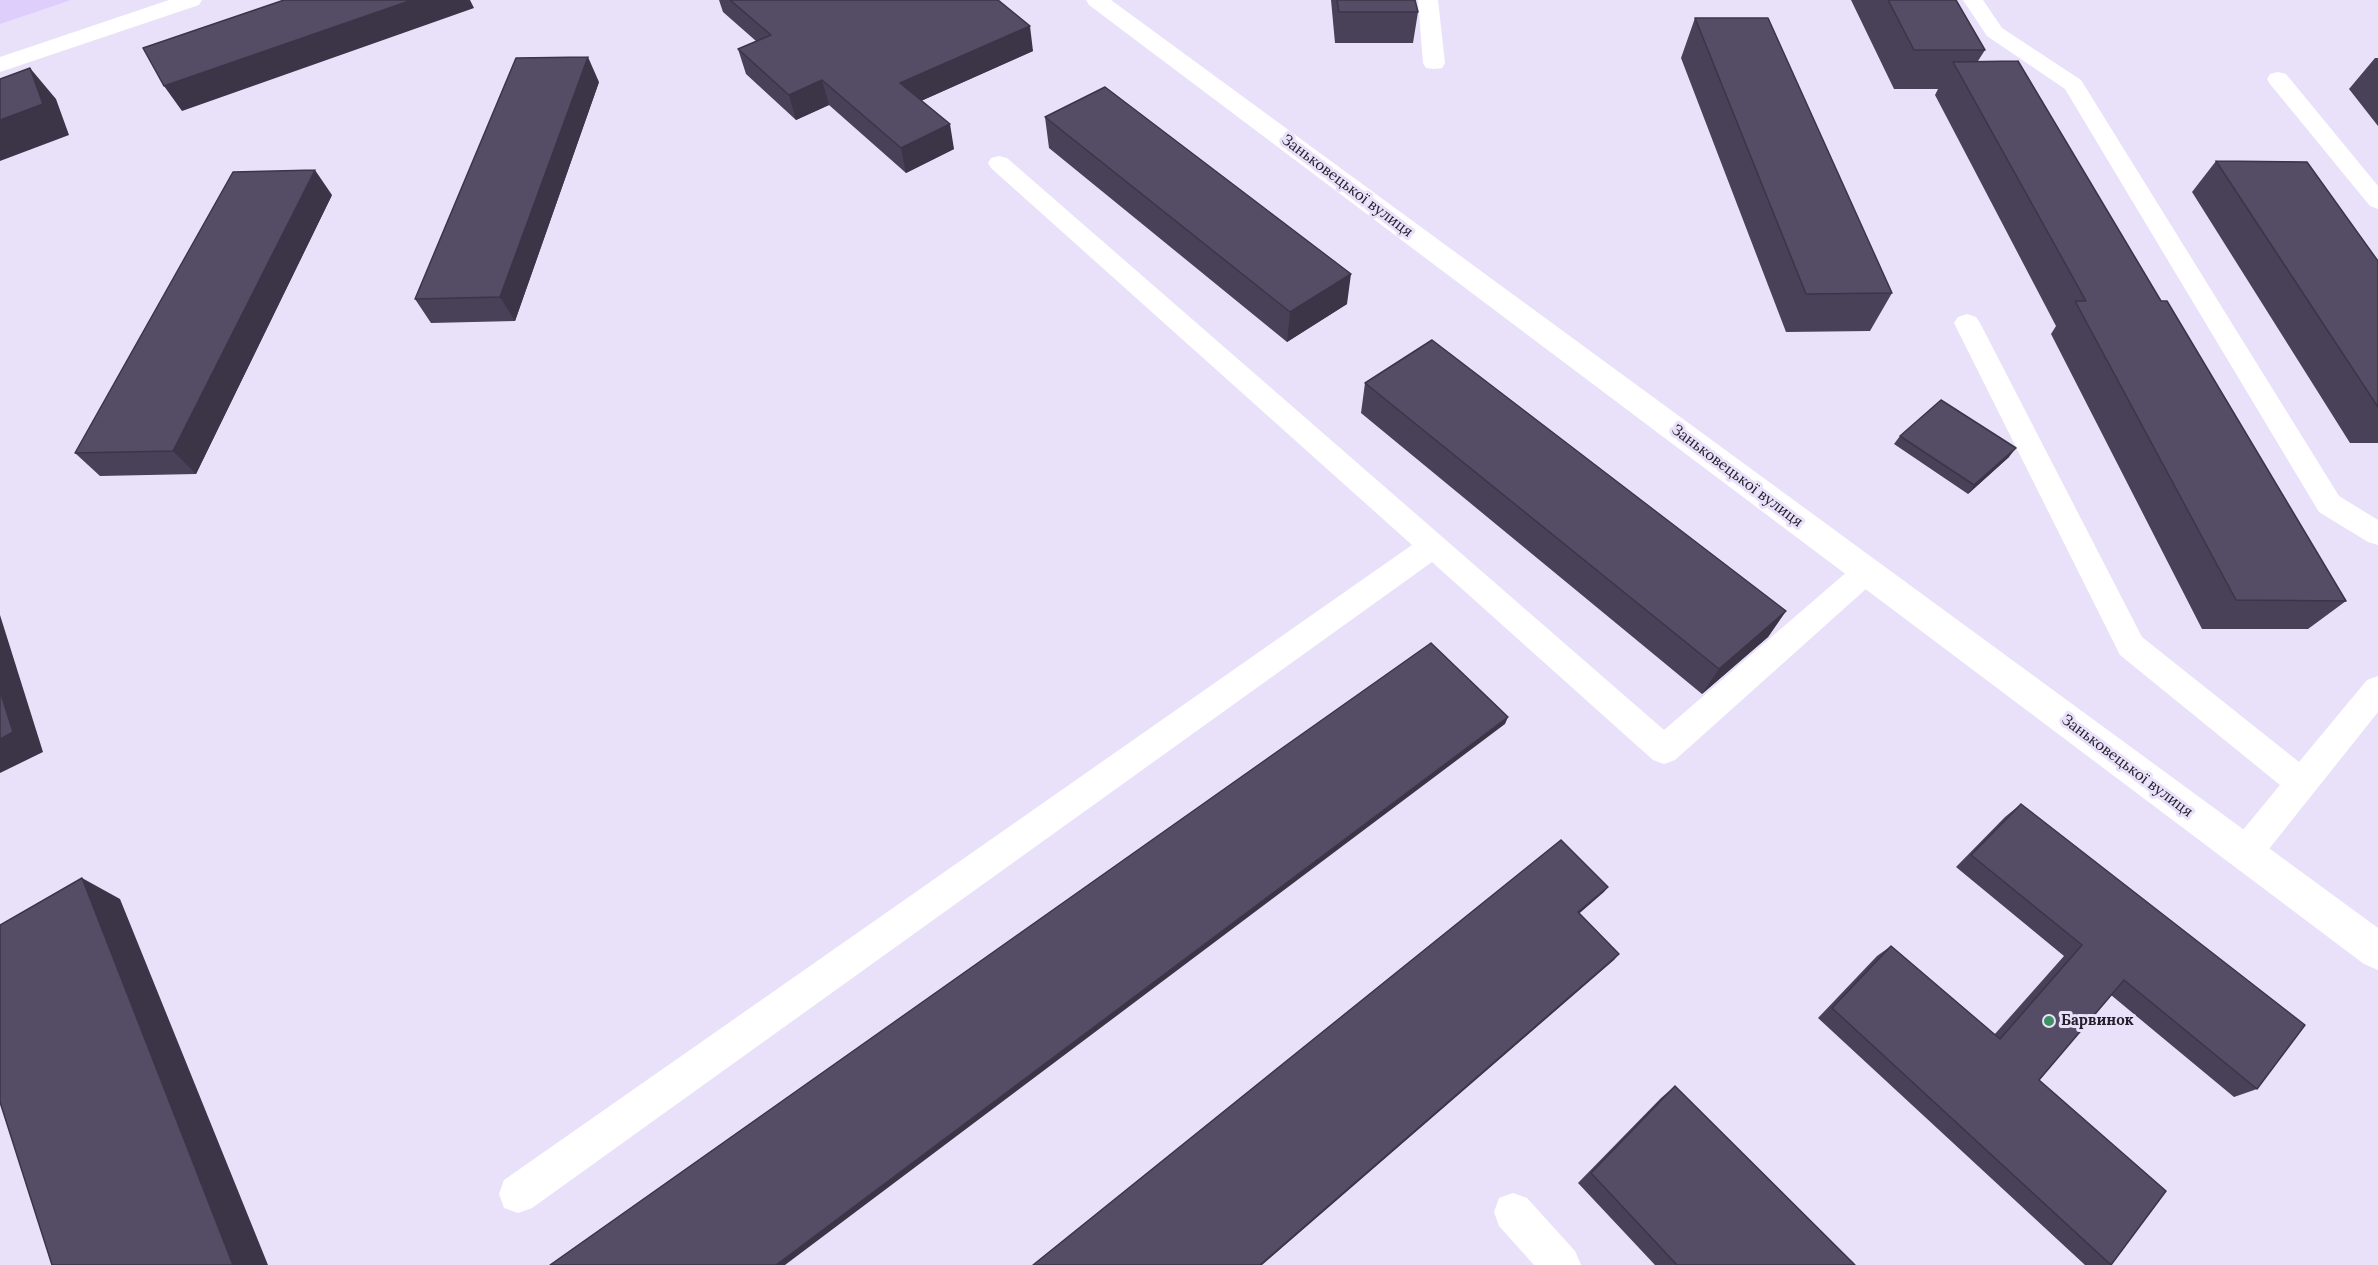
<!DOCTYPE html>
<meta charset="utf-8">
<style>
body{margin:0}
canvas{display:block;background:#e9e1fa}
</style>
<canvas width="2378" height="1265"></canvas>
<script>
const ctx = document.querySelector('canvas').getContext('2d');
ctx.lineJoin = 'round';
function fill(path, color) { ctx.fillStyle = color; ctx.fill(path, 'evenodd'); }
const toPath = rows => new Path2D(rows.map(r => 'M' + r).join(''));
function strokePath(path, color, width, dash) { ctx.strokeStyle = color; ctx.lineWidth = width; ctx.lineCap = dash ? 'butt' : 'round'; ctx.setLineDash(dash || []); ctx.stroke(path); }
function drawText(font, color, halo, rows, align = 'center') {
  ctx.font = font + ' Lora,serif'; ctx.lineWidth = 6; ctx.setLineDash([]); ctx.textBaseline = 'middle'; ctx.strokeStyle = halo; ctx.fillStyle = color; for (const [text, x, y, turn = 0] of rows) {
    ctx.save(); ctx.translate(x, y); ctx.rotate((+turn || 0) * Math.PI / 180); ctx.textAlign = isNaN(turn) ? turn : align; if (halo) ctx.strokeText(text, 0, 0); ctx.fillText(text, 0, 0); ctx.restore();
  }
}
fill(toPath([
 [0,0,71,0,0,24]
]), '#ddcefb');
fill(toPath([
 [1418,0,1438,0,1445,63,1442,68,1434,69,1426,68,1423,63,1418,0],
 [1963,0,1983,0,2002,28,2081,80,2339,496,2378,520,2378,545,2368,542,2319,512,2065,89,1987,36,1963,0],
 [2278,72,2286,74,2378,186,2378,209,2370,206,2270,84,2267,79,2270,74,2278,72],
 [999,156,1007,158,1664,730,1856,564,1866,560,1876,564,1881,572,1876,580,1675,760,1664,764,1653,760,1432,562,532,1208,518,1213,504,1208,499,1194,504,1180,1412,545,991,168,988,163,991,158,999,156],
 [1967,314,1976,317,1980,323,2142,637,2299,762,2367,680,2378,676,2378,712,2257,864,2245,869,2233,864,2228,853,2233,842,2280,785,2120,655,1954,323,1958,317,1967,314],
 [1513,1193,1527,1198,1575,1251,1581,1265,1534,1265,1499,1226,1494,1212,1499,1198,1513,1193]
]), '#fff');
fill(toPath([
 [169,0,202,0,199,5,0,72,0,57,169,0],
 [1086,0,1111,0,2378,928,2378,970,2364,964,1089,5,1086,0]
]), '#fff');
fill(toPath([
 [719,0,998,0,1033,51,921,101,954,149,906,173,829,105,796,120,746,74,738,49,756,41,723,12],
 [1331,0,1415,0,1418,12,1413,43,1335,43],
 [1851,0,1956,0,1985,50,1978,61,2161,301,2346,601,2308,629,2202,629,2051,334,2056,326,1935,95,1938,89,1894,89],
 [1695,18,1892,293,1870,331,1786,332,1681,58],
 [2375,58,2378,58,2378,126,2349,89],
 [599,82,515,321,431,323,415,299],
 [1045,117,1347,304,1287,342,1049,148],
 [2216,161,2378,261,2378,443,2350,443,2192,192],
 [332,195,196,474,100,476,75,453],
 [1365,383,1786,611,1768,637,1702,694,1361,413],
 [1900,436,2009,457,1968,494,1894,444],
 [2021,804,2257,1089,2234,1097,2111,995,2039,1080,2111,1265,2085,1265,1818,1018,1877,956,1891,946,1994,1035,2064,956,1956,867,2005,817],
 [1675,1086,1855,1265,1655,1265,1578,1183,1661,1098]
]), '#494158');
fill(toPath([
 [412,0,470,0,474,8,182,111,164,86],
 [1030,26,1033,51,905,108,900,83],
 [588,57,599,82,515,321,500,297],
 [30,68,56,99,69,135,0,161,0,120],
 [822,80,829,105,796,120,789,95],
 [950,124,954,149,906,173,901,148],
 [315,170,332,195,196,474,173,451],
 [1351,274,1347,304,1287,342,1290,312],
 [2016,448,2009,457,1968,494,1974,485],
 [1786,611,1768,637,1702,694,1719,669],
 [0,615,43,752,0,773],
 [1508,717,1505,724,785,1265,776,1265],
 [82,878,120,899,268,1265,233,1265],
 [1608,887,1604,892,1574,918,1578,912],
 [1619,954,1614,960,1262,1265,1260,1265]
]), '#3c3547');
const building = toPath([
 [284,0,412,0,164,86,143,48,284,0],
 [730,0,998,0,1030,26,900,83,950,124,901,148,822,80,789,95,738,49,771,35,730,0],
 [1337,0,1415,0,1418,12,1339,12,1337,0],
 [1888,0,1956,0,1985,50,1914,50,1888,0],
 [1695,18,1768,18,1892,293,1806,294,1695,18],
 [588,57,500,297,415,299,516,58,588,57],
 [2018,61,2161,301,2167,301,2346,601,2236,600,2075,301,2086,301,1953,62,2018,61],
 [30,68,43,104,0,120,0,79,30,68],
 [1105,87,1351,274,1290,312,1045,117,1105,87],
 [2216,161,2307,162,2378,261,2378,407,2216,161],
 [315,170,173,451,75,453,233,172,315,170],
 [1432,340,1786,611,1719,669,1365,383,1432,340],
 [1941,400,2016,448,1974,485,1900,436,1941,400],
 [1431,643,1508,717,776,1265,550,1265,1431,643],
 [0,691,13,732,0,739,0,691],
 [2021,804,2305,1025,2257,1089,2124,980,2039,1080,2166,1191,2111,1265,1832,1008,1891,946,2000,1039,2082,945,1971,855,2021,804],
 [1561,840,1608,887,1578,912,1619,954,1260,1265,1033,1265,1561,840],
 [82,878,233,1265,52,1265,0,1102,0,925,82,878],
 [1675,1086,1855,1265,1677,1265,1591,1173,1675,1086]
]);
fill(building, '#554c66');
strokePath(building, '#3c3547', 1.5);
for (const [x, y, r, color] of [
 [2049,1021,6,"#3d9163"]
]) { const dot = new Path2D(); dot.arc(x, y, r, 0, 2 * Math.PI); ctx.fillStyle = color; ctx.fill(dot); strokePath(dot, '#e9e1fa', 2); }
drawText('15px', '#24202b', '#e9e1fa', [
 ["Заньковецької вулиця",1347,186,37],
 ["Заньковецької вулиця",1737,476,37],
 ["Заньковецької вулиця",2127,766,37]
]);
drawText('bold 15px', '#24202b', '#e9e1fa', [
 ["Барвинок",2061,1021]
], 'left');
</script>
